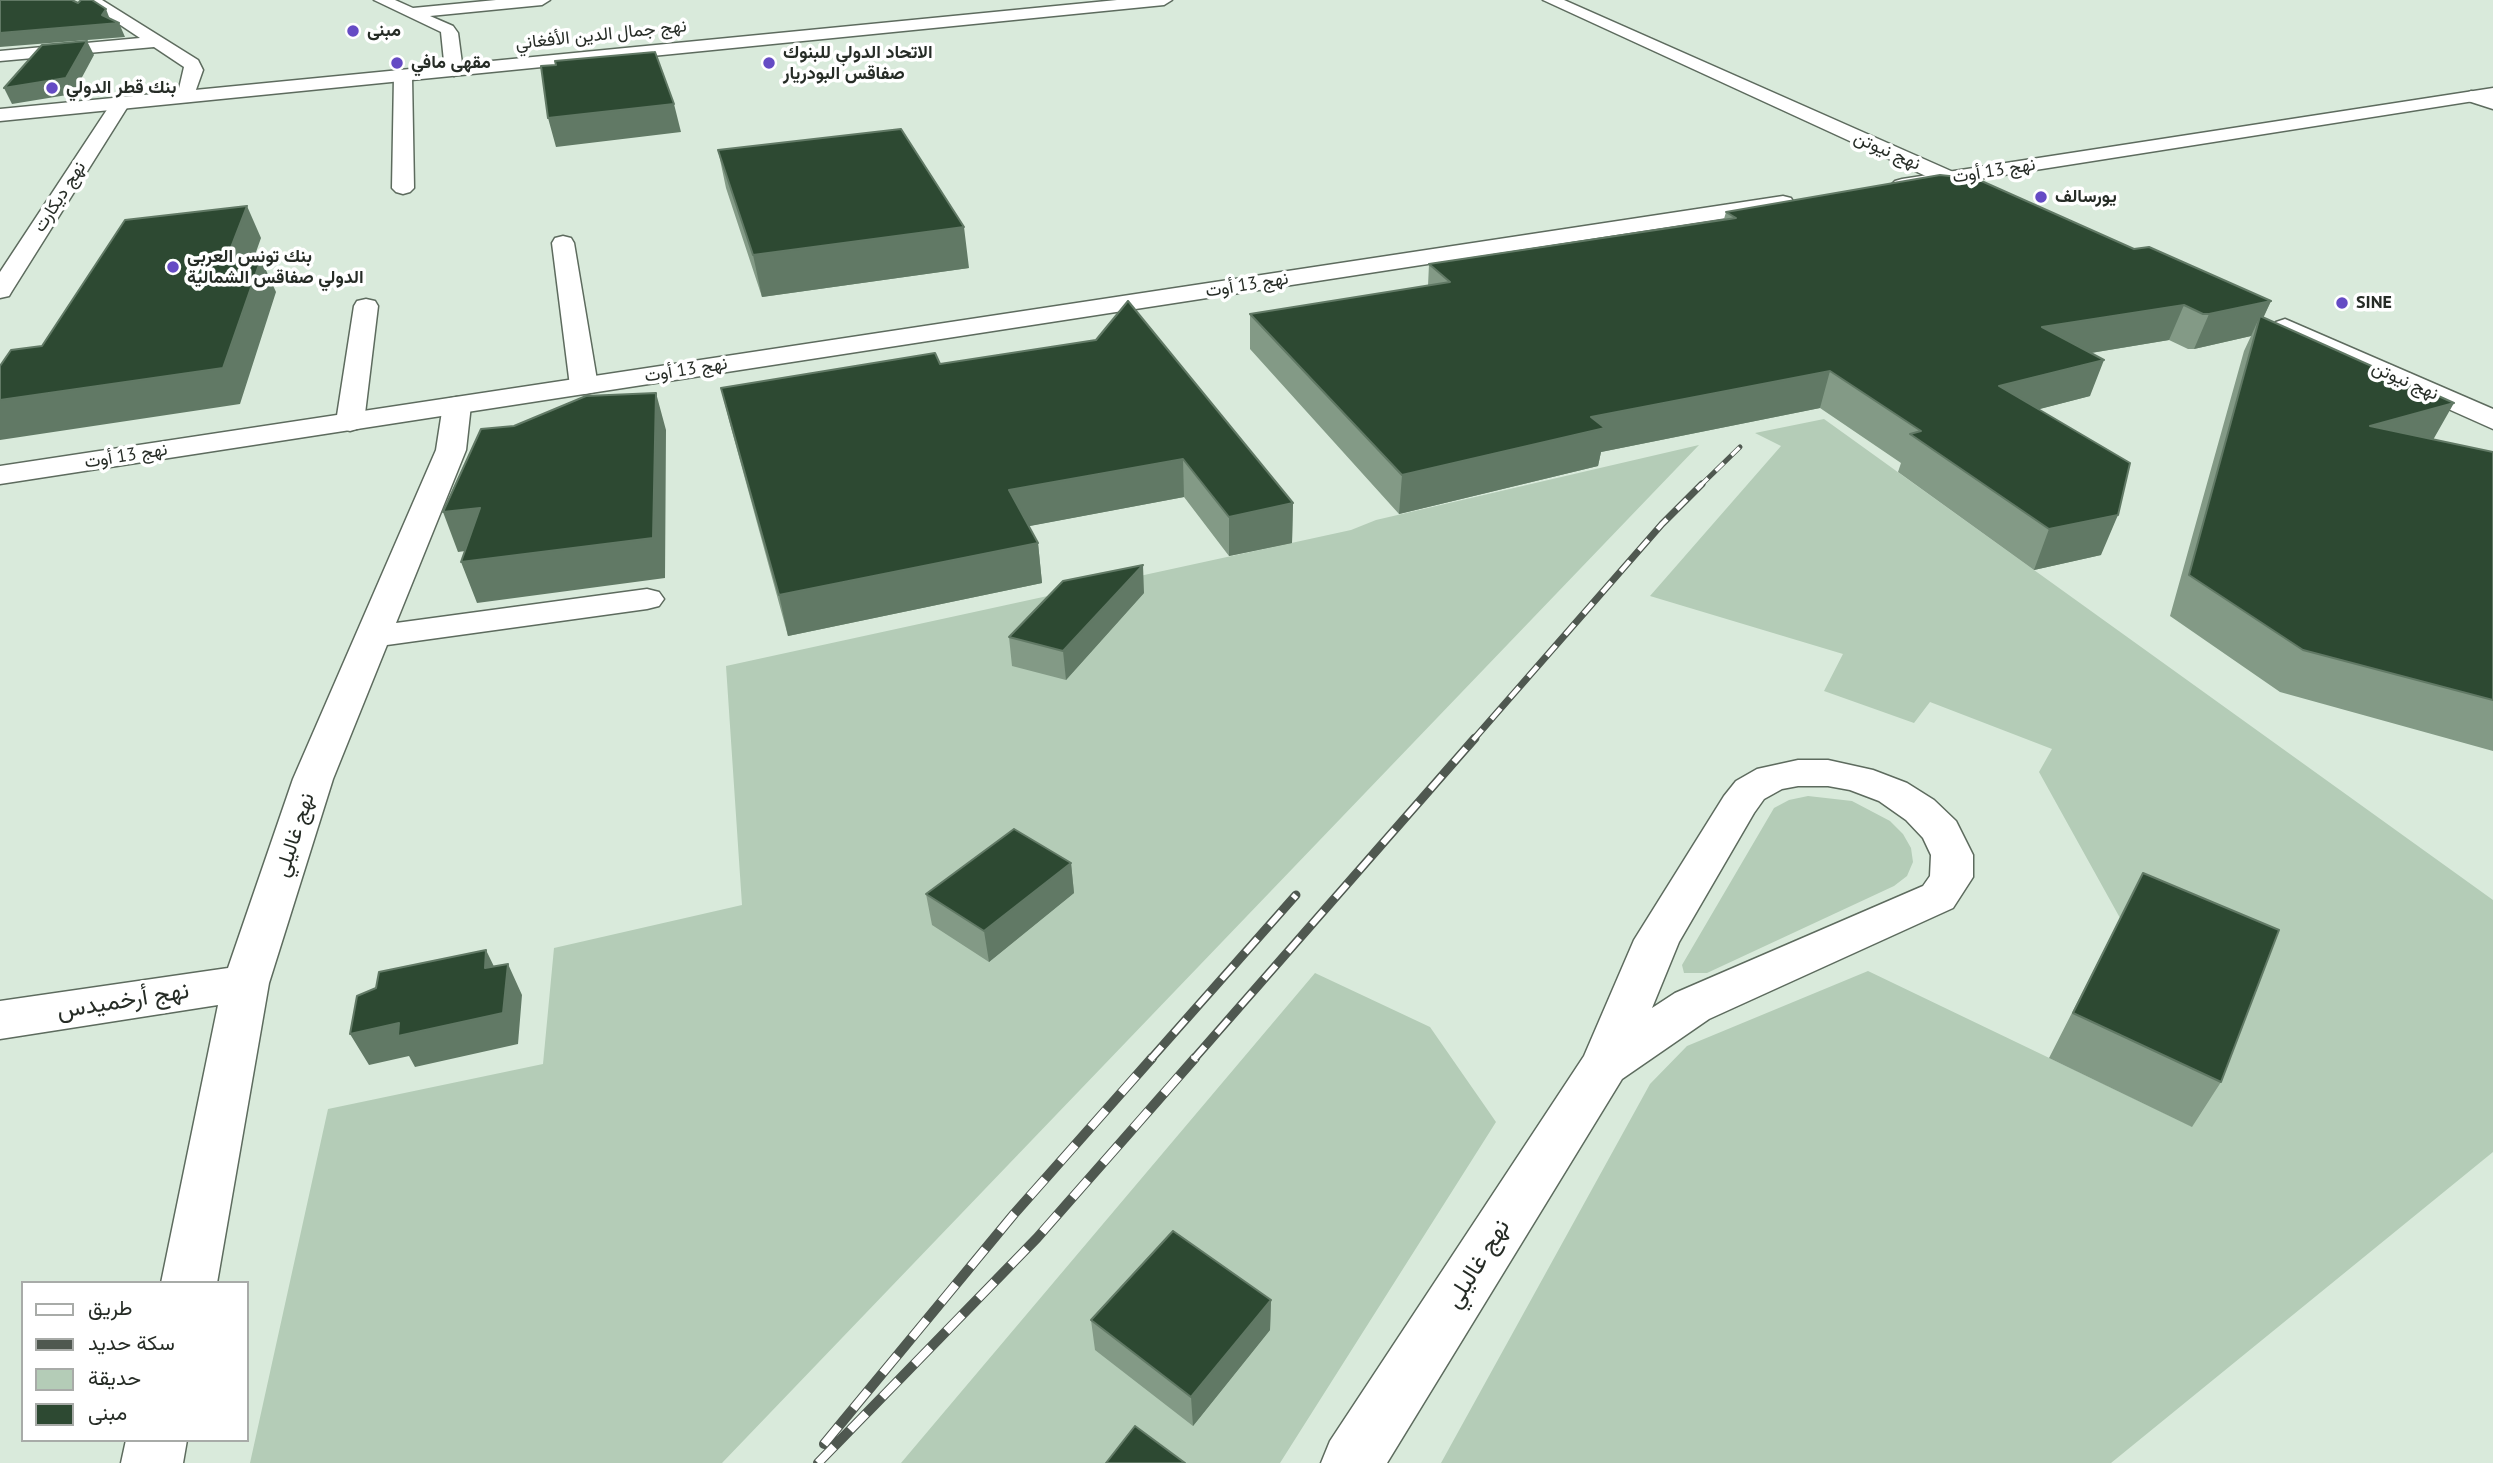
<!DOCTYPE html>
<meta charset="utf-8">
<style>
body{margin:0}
#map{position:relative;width:2493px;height:1463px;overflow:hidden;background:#d9eadb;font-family:"PT Sans",Vazirmatn,sans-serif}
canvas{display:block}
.legend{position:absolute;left:21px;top:1281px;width:228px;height:161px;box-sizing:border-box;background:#fff;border:2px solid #a8aba8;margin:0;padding:9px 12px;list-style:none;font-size:21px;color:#262c26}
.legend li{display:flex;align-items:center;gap:14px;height:35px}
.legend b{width:35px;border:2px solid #a8aba8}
</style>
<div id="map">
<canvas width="2493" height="1463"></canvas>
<ul class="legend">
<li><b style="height:9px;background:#fff"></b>طريق</li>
<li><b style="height:9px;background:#4f5850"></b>سكة حديد</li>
<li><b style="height:19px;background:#b4ccb7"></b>حديقة</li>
<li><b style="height:19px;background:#2d4932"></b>مبنى</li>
</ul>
</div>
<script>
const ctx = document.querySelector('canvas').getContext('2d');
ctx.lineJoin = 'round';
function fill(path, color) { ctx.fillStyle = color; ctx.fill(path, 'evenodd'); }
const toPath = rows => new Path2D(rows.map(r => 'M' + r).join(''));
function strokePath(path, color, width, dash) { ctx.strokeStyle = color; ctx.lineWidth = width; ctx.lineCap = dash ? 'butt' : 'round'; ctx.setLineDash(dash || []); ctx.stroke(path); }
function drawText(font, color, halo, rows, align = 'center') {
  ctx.font = font + ' "PT Sans",Vazirmatn,sans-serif'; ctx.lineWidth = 7; ctx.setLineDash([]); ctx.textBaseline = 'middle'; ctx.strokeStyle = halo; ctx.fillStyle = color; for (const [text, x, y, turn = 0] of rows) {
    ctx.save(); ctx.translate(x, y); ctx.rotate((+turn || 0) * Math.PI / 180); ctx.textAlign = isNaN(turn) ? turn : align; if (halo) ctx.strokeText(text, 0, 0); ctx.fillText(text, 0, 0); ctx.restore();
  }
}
fill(toPath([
 [1824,419,2493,900,2493,1152,2111,1463,1441,1463,1650,1084,1687,1046,1868,971,2191,1126,2251,975,2120,918,2039,772,2052,749,1930,702,1914,723,1824,691,1843,654,1650,596,1781,446,1755,433],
 [1699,445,722,1463,250,1463,328,1109,543,1064,554,948,742,905,726,666,1351,530,1376,520],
 [1808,796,1852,801,1890,821,1903,834,1911,848,1913,862,1907,876,1894,886,1707,973,1684,973,1682,965,1774,808,1789,800],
 [1315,973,1430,1027,1496,1122,1280,1463,901,1463]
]), '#b4ccb7');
const minor = toPath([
 [83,0,102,0,198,60,203,70,192,101,186,102,177,97,184,67,154,47,0,61,0,51,140,38,83,0],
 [374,0,395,0,413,8,496,0,550,0,542,5,430,16,453,26,458,33,463,71,454,76,445,71,441,32,374,0],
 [1543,0,1564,0,1994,190,1997,195,1994,200,1986,201,1978,200,1543,0],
 [403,71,412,76,414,188,410,192,403,194,396,192,392,188,394,76,403,71],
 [2471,91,2493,97,2493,109,2465,100,2462,96,2471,91],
 [121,97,130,103,12,291,9,296,0,298,0,272,114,99,121,97],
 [563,236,571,238,574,243,598,386,594,392,584,394,574,392,570,386,552,243,555,238,563,236],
 [366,299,375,301,378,306,364,422,360,428,350,431,340,428,336,422,354,306,357,301,366,299],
 [2285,319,2493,409,2493,429,2276,332,2272,327,2276,322,2285,319],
 [457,397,467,399,471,405,466,450,396,623,647,589,659,592,664,599,659,606,647,609,387,645,333,779,269,983,217,1283,161,1283,218,1005,0,1039,0,1001,228,968,293,779,436,450,443,405,447,399,457,397],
 [1798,760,1828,760,1873,770,1907,783,1934,800,1956,821,1973,855,1973,877,1953,908,1709,1019,1622,1079,1387,1463,1321,1463,1330,1441,1584,1056,1634,940,1724,796,1736,781,1757,769,1798,760],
 [1798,786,1828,786,1850,790,1879,801,1906,820,1923,838,1931,855,1930,876,1923,886,1675,993,1652,1008,1679,942,1754,813,1764,799,1782,789,1798,786],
 [126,1440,187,1440,183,1463,121,1463,126,1440]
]);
const major = toPath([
 [1117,0,1172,0,1164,5,0,121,0,109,1117,0],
 [2493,88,2493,98,1902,191,1895,189,1891,185,1895,181,1902,179,2493,88],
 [1783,196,1791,198,1794,203,1791,208,0,484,0,466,1783,196]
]);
strokePath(minor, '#5d6b5e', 3);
strokePath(major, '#5d6b5e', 3);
fill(minor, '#fff');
fill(major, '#fff');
const railFar3 = toPath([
 [1700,486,1740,447]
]);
const railFar2 = toPath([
 [1473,740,1662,524,1702,484]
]);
const railFar1 = toPath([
 [1150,1060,1296,895],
 [1193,1060,1475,738]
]);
const rail = toPath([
 [824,1444,1014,1214,1152,1058],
 [818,1463,1037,1238,1195,1058]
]);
strokePath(railFar3, '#4f5850', 5);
strokePath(railFar2, '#4f5850', 7);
strokePath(railFar1, '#4f5850', 9);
strokePath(rail, '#4f5850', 10);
strokePath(railFar3, '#fff', 3.5, [11]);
strokePath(railFar2, '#fff', 4.5, [14]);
strokePath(railFar1, '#fff', 6, [18]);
strokePath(rail, '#fff', 8, [23]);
fill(toPath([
 [718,150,969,268,762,297,726,188],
 [1726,212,2134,249,2271,301,2263,317,2434,440,2493,452,2493,751,2280,692,2170,616,2244,351,2251,336,2194,349,2188,349,2169,340,2091,353,2090,396,2039,409,2101,555,2034,570,1898,472,1901,463,1820,408,1601,452,1598,466,1399,514,1250,349,1250,314,1428,286,1429,264,1724,219],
 [940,364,1293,503,1292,543,1229,556,1184,497,1029,526,1038,543,1042,583,788,636,730,424,721,388],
 [1144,593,1066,680,1012,666,1009,637],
 [1071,863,1074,893,989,962,932,925,926,894],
 [2143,873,2221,1082,2192,1127,2049,1058],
 [1271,1300,1270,1330,1193,1426,1095,1350,1091,1320]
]), '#839a86');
fill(toPath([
 [106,9,111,22,119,23,125,37,0,47,0,33,102,15],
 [87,41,94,55,73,94,12,104,4,88],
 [674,104,681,132,556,147,548,118],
 [247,206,261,238,240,297,225,263],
 [964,227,969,268,762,297,753,255],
 [261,259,276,292,240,404,0,440,0,400],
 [2271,301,2255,336,2260,316,2251,336,2194,349,2209,314],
 [2184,305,2169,340,2030,363,2042,327],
 [2104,360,2090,396,1986,423,1999,386],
 [1830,371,1820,408,1601,452,1598,466,1399,514,1402,475,1591,417],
 [656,393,666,430,665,578,477,603,461,562],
 [2454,403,2433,440,2370,426],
 [1183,459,1184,497,1014,529,1009,490],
 [1293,503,1292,543,1229,556,1229,517],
 [480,508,495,547,458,552,443,512],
 [2118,515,2101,555,2034,570,2049,529],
 [1038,543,1042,583,788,636,779,595],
 [1143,565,1144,593,1066,680,1063,651],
 [1071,863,1074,893,989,962,984,931],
 [486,950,501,981,485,968],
 [508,964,522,995,518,1044,415,1067,409,1056,369,1065,350,1034],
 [1271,1300,1270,1330,1193,1426,1191,1397]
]), '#617965');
const building = toPath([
 [0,0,72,0,78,3,81,0,92,0,106,9,102,15,119,23,0,33,0,0],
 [87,41,66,78,4,88,42,45,87,41],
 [655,52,674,104,548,118,541,66,556,65,555,61,655,52],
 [901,129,964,227,753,255,718,150,901,129],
 [1940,175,1977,179,2134,249,2149,247,2271,301,2209,314,2203,314,2184,305,2042,327,2104,360,1999,386,2130,463,2118,515,2049,529,1910,434,1921,431,1830,371,1591,417,1605,428,1402,475,1250,314,1450,282,1429,264,1736,218,1726,212,1940,175],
 [247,206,225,263,261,259,223,368,0,400,0,366,11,350,42,346,125,220,247,206],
 [1128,301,1293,503,1229,517,1183,459,1009,490,1038,543,779,595,721,388,935,353,940,364,1096,340,1128,301],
 [2260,316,2454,403,2370,426,2493,452,2493,700,2303,650,2189,575,2260,316],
 [656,393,653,538,461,562,480,508,443,512,481,429,514,426,586,396,656,393],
 [1143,565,1063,651,1009,637,1063,581,1143,565],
 [1014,829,1071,863,984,931,926,894,1014,829],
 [2143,873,2279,930,2221,1082,2073,1013,2143,873],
 [486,950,485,968,508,964,503,1013,398,1036,399,1023,350,1034,357,996,376,988,379,972,486,950],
 [1173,1231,1271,1300,1191,1397,1091,1320,1173,1231],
 [1135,1426,1185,1463,1106,1463,1135,1426]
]);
fill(building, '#2d4932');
strokePath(building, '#617965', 2);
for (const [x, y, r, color] of [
 [353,31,7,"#654bc4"],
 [397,63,7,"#654bc4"],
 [769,63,7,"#654bc4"],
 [52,88,7,"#654bc4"],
 [2041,197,7,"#654bc4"],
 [173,267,7,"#654bc4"],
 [2342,303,7,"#654bc4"]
]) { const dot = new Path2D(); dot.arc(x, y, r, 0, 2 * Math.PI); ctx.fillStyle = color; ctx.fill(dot); strokePath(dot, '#fff', 2.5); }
drawText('bold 18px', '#262c26', '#fff', [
 ["مبنى",367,31],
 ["الاتحاد الدولي للبنوك",783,53],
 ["صفاقس البودريار",783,74],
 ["مقهى مافي",411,63],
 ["بنك قطر الدولي",66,88],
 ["يورسالف",2055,197],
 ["بنك تونس العربي",187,257],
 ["الدولي صفاقس الشمالية",187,278],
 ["SINE",2356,303]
], 'left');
drawText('18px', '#262c26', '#fff', [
 ["نهج جمال الدين الأفغاني",601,35,-6],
 ["نهج نيوتن",1887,151,24],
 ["نهج 13 أوت",1994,171,-9],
 ["نهج ديكارت",60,197,-57],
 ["نهج 13 أوت",1247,285,-9],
 ["نهج 13 أوت",686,370,-9],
 ["نهج نيوتن",2405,381,24],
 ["نهج 13 أوت",126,456,-9]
]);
drawText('21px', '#262c26', '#fff', [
 ["نهج غاليلي",295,835,-72]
]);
drawText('24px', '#262c26', '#fff', [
 ["نهج أرخميدس",123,1001,-9],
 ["نهج غاليلي",1478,1264,-58]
]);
</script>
